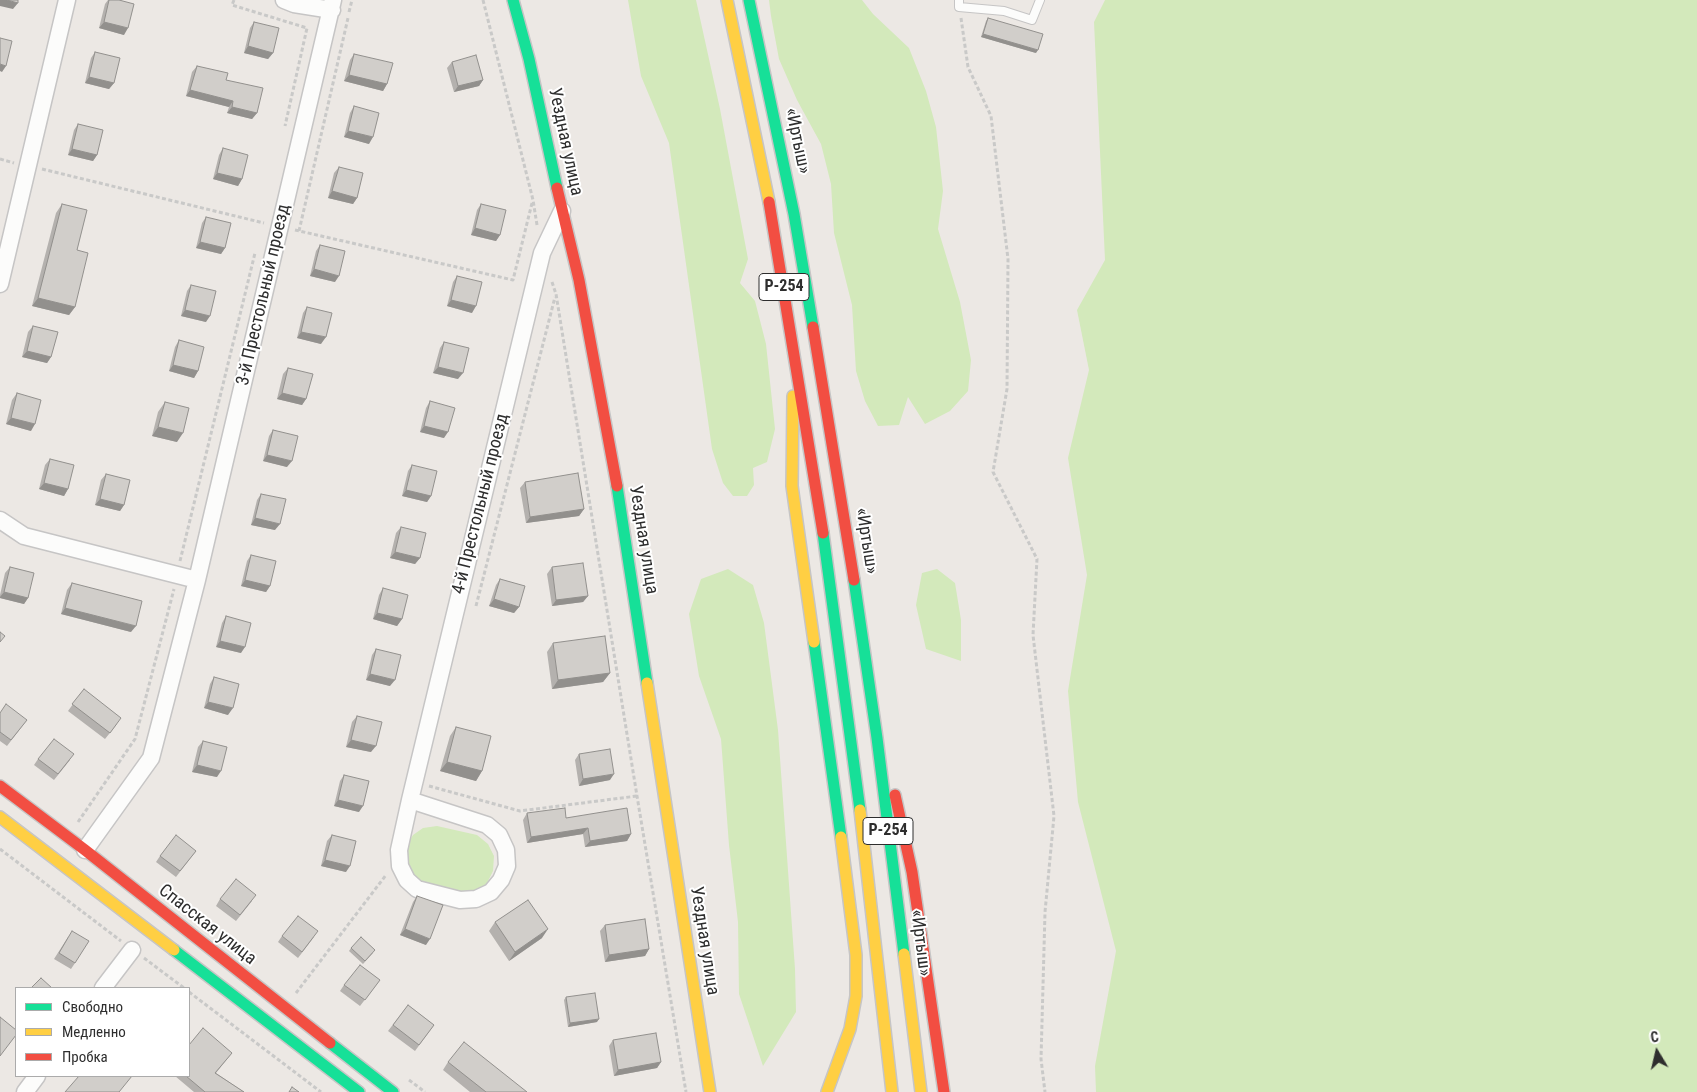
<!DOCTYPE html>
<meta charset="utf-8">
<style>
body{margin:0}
#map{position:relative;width:1697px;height:1092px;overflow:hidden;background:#ece8e4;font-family:"Roboto Condensed",sans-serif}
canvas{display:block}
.legend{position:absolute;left:15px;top:987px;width:175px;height:90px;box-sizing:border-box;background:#fff;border:1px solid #ababab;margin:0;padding:6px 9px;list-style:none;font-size:15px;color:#2e2e2e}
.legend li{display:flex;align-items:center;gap:10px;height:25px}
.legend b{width:25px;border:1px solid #ababab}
.north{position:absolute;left:1632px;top:1027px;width:50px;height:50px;-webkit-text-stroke:4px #fff;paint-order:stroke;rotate:351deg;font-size:14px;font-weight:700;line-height:20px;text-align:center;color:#2e2e2e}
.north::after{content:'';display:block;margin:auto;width:18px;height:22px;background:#2e2e2e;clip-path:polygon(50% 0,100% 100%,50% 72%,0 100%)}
</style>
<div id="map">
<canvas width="1697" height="1092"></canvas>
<ul class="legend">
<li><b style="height:6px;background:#16e098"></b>Свободно</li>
<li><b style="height:6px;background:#ffcf43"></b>Медленно</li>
<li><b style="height:6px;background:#f24e42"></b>Пробка</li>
</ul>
<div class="north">С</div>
</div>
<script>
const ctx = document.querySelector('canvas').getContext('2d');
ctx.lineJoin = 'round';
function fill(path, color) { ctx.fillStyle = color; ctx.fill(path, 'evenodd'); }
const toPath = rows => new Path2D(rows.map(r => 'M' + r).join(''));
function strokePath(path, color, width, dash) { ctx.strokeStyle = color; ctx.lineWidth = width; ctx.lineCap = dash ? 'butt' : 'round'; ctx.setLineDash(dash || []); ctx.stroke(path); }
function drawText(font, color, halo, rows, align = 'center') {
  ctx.font = font + ' "Roboto Condensed",sans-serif'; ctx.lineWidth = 4; ctx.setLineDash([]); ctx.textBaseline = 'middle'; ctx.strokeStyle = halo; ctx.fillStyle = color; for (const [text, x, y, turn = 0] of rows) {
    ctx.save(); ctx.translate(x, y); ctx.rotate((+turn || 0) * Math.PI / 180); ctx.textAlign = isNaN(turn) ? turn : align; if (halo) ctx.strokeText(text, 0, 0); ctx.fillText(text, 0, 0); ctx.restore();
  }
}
fill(toPath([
 [628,0,696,0,720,109,748,259,740,283,755,301,766,344,775,429,767,462,753,468,754,485,747,496,733,496,723,483,712,449,669,143,641,76],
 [769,0,862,0,873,14,909,48,926,91,936,127,943,191,938,229,960,302,971,360,968,391,950,411,925,424,908,397,899,425,878,426,865,401,856,371,852,305,834,233,831,184,821,144,797,100,779,59,771,16],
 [1105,0,1697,0,1697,1092,1096,1092,1095,1066,1116,951,1078,802,1068,691,1087,575,1068,458,1089,370,1077,310,1105,260,1094,22],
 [728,569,753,585,764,623,778,730,795,969,796,1012,763,1066,739,994,738,922,729,845,721,739,699,676,689,614,701,579],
 [937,569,955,583,961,620,961,661,926,649,916,605,922,573],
 [437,826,477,835,488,844,494,856,493,871,486,885,475,892,461,893,424,885,412,875,406,864,405,848,413,835,423,828]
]), '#d3e9bb');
const lane = toPath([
 [959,0,959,7,1004,11,1032,20,1040,0]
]);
const street = toPath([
 [284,0,294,4,332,10],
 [0,284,67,0],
 [0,520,24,536,197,580],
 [410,800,399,850,400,866,407,880,417,889,460,900,476,899,491,892,501,880,507,866,506,850,499,835,487,825,410,800,542,253,562,211],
 [85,850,151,758,197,580,333,0],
 [103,988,132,950],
 [25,1092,37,1076]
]);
const fast = toPath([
 [513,0,529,59,557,188],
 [749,0,794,214,813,327],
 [617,486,647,683],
 [823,533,860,810],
 [854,580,877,738,904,954],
 [814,642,841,837],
 [174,950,359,1092],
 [330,1043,393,1092]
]);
const slow = toPath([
 [727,0,769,202],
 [793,396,792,486,814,642],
 [647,683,710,1092],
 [860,810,892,1092],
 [0,817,174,950],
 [904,954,921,1092],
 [827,1092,850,1029,856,996,856,955,841,837]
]);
const jam = toPath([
 [557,188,579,280,617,486],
 [769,202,823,533],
 [813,327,854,580],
 [0,786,85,850,330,1043],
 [895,795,912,872,944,1092]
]);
strokePath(lane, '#c6c5c5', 10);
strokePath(street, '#c6c5c5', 19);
strokePath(fast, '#c6c5c5', 14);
strokePath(slow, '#c6c5c5', 14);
strokePath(jam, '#c6c5c5', 14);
strokePath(toPath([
 [234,0,232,5,307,28,285,126],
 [483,0,533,200,537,225],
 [349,12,352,0],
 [961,18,968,67,991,116,1008,259,1007,389,993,472,1037,559,1033,635,1054,816,1045,912,1041,1059,1045,1092],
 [0,159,14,163],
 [42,169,264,223],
 [295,230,513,280,532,203],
 [299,231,348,18],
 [552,282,556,294,637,796,686,1092],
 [180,561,255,253],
 [476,606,555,297],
 [429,786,520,811,637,796],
 [78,822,135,739,174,589],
 [0,849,121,941],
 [144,958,184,988],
 [189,992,321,1092],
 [296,993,386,875],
 [409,1080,425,1092]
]), '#c9c9c8', 3, [4, 2.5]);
strokePath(lane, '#fcfcfb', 8);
strokePath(street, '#fcfcfb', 16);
strokePath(fast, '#16e098', 11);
strokePath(slow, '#ffcf43', 11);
strokePath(jam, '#f24e42', 11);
fill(toPath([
 [108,0,119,0,124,35,99,28,105,4],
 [988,18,1036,53,981,37,986,21],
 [254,22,273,53,268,59,244,53,250,28],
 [95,52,114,83,109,89,85,83,91,58],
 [354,54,387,84,383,91,344,81,350,60],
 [452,62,483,80,479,86,454,92,447,68],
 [197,66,226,80,257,113,252,119,227,113,229,107,186,96,192,72],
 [354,106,369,144,344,137,350,113],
 [78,124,97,155,93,161,68,155,74,130],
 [223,148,242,179,238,186,213,179,219,155],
 [339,167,357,198,353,204,328,198,334,173],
 [62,204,77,250,75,307,69,315,32,306,56,213],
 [481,204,500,235,496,241,471,235,477,210],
 [206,217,225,248,221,254,196,248,202,223],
 [320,245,335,282,310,276,316,251],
 [457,276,472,313,447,306,453,282],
 [191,285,206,322,181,316,187,291],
 [307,307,321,344,297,338,303,313],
 [33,326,51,357,47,363,22,357,28,332],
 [179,340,198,371,194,378,169,371,175,347],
 [444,342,458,379,433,373,440,348],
 [288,368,306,399,302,405,277,399,283,374],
 [17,393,31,431,6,424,12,400],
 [430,401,444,438,420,432,426,408],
 [165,402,177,442,152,436,158,412],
 [273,430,287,467,263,461,269,436],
 [50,459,68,489,64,496,39,489,45,465],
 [412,465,431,496,427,502,402,496,408,471],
 [106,474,124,505,120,511,95,505,101,480],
 [525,482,584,509,579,516,526,523,520,488],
 [261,494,275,530,251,525,257,500],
 [401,527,420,558,415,564,390,558,396,533],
 [251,555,270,586,266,592,241,586,247,561],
 [10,567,28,598,24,604,0,598,0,595,5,573],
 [552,567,588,596,583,602,552,606,547,574],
 [500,579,519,607,514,613,489,606,496,585],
 [72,583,131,632,61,614,67,590],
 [383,588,402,619,397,626,373,619,379,595],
 [226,616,241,653,216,647,222,623],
 [553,643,610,673,603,682,552,689,547,652],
 [376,649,390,686,366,680,372,655],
 [214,677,228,715,204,708,210,684],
 [84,689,117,724,105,739,68,711],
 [0,713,27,720,7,746,0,741],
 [357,716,371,752,346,747,352,722],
 [456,727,482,771,476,781,440,771,450,736],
 [203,741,217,777,192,772,198,747],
 [579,754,610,780,579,786,575,760],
 [38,759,70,760,54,780,34,765],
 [344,775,359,812,334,806,340,781],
 [527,813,566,818,631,834,627,841,585,847,583,834,527,843,523,820],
 [332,835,346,872,321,866,327,841],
 [196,851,176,877,156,862,160,856],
 [417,896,426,945,400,935,413,902],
 [220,899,252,901,236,921,216,906],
 [495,922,542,938,509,961,489,931],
 [605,925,649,949,645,956,605,962,600,931],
 [282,936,314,937,298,958,278,942],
 [68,937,75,963,71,969,54,959],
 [351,948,373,953,363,964,349,951],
 [380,980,360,1006,340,991,344,985],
 [566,997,597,1022,568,1027,564,1000],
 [408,1005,434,1025,415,1051,388,1031],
 [613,1040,661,1062,657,1068,614,1076,609,1046],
 [232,1053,216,1073,244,1092,194,1092,175,1076,189,1076],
 [448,1062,527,1092,470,1092,443,1070]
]), '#b4b1ae');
fill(toPath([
 [0,0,7,0,18,3,13,9,0,6],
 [104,22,128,28,124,35,99,28],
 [983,34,1038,50,1036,53,981,37],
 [248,46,273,53,268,59,244,53],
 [0,64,6,66,2,72,0,71],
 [349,75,387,84,383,91,344,81],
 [89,77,114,83,109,89,85,83],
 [483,80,479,86,454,92,458,86],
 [190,90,233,101,229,107,186,96],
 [232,107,257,113,252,119,227,113],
 [348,131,373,137,369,144,344,137],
 [72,149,97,155,93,161,68,155],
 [217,173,242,179,238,186,213,179],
 [332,191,357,198,353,204,328,198],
 [475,228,500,235,496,241,471,235],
 [200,242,225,248,221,254,196,248],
 [314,269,339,276,335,282,310,276],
 [38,298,75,307,69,315,32,306],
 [451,300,476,306,472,313,447,306],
 [185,310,210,316,206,322,181,316],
 [301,332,326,337,321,344,297,338],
 [27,351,51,357,47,363,22,357],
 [173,365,198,371,194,378,169,371],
 [438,367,463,373,458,379,433,373],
 [282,393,306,399,302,405,277,399],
 [11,418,35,424,31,431,6,424],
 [424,426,448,432,444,438,420,432],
 [158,427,183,433,177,442,152,436],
 [267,455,292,461,287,467,263,461],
 [44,483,68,489,64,496,39,489],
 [406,490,431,496,427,502,402,496],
 [100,499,124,505,120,511,95,505],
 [584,509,579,516,526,523,530,517],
 [255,518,280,524,275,530,251,525],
 [395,552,420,558,415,564,390,558],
 [245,580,270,586,266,592,241,586],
 [4,592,28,598,24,604,0,598,0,597],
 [588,596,583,602,552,606,556,600],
 [494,599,519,607,514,613,489,606],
 [65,608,136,626,131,632,61,614],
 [377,613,402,619,397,626,373,619],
 [220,641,245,647,241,653,216,647],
 [610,673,603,682,552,689,558,680],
 [370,674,395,680,390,686,366,680],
 [208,702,233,708,228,715,204,708],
 [351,740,376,746,371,752,346,747],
 [447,762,482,771,476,781,440,771],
 [197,765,221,771,217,777,192,772],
 [614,774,610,780,579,786,583,779],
 [338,800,363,806,359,812,334,806],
 [588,828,583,834,527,843,531,837],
 [631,834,627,841,585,847,590,841],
 [325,860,350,866,346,872,321,866],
 [405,929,430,939,426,945,400,935],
 [548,929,542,938,509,961,515,952],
 [649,949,645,956,605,962,609,955],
 [599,1019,597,1022,568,1027,570,1023],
 [661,1062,657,1068,614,1076,618,1070]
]), '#92908d');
const building = toPath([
 [7,0,18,0,18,3,7,0],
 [109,0,119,0,134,4,128,28,104,22,109,0],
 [988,18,1043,34,1038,50,983,34,988,18],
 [254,22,279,28,273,53,248,46,254,22],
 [0,38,12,41,6,66,0,64,0,38],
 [95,52,120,58,114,83,89,77,95,52],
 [354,54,393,63,387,84,349,75,354,54],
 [476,55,483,80,458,86,452,62,476,55],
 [197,66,228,73,226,80,263,88,257,113,232,107,233,101,190,90,197,66],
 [354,106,379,113,373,137,348,131,354,106],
 [78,124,103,130,97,155,72,149,78,124],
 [223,148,248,155,242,179,217,173,223,148],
 [339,167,363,173,357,198,332,191,339,167],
 [62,204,87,210,77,250,88,253,75,307,38,298,62,204],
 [481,204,506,210,500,235,475,228,481,204],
 [206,217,231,223,225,248,200,242,206,217],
 [320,245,345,251,339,276,314,269,320,245],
 [457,276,482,282,476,306,451,300,457,276],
 [191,285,216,291,210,316,185,310,191,285],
 [307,307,332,313,326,337,301,332,307,307],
 [33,326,58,332,51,357,27,351,33,326],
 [179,340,204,347,198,371,173,365,179,340],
 [444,342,469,348,463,373,438,367,444,342],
 [288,368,313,374,306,399,282,393,288,368],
 [17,393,41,400,35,424,11,418,17,393],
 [430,401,455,408,448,432,424,426,430,401],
 [165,402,189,408,183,433,158,427,165,402],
 [273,430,298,436,292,461,267,455,273,430],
 [50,459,74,465,68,489,44,483,50,459],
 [412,465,437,471,431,496,406,490,412,465],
 [578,473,584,509,530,517,525,482,578,473],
 [106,474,130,480,124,505,100,499,106,474],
 [261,494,286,499,280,524,255,518,261,494],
 [401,527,426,533,420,558,395,552,401,527],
 [251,555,276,561,270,586,245,580,251,555],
 [583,563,588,596,556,600,552,567,583,563],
 [10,567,34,573,28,598,4,592,10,567],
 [500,579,525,586,519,607,494,599,500,579],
 [72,583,142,601,136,626,65,608,72,583],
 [383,588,408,595,402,619,377,613,383,588],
 [226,616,251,623,245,647,220,641,226,616],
 [0,632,5,636,0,642,0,632],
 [605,636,610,673,558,680,553,643,605,636],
 [376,649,401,655,395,680,370,674,376,649],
 [214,677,239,684,233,708,208,702,214,677],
 [84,689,121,718,110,733,72,704,84,689],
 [6,704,27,720,11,740,0,732,0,713,6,704],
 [357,716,382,722,376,746,351,740,357,716],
 [456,727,491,736,482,771,447,762,456,727],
 [54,739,74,754,58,774,38,759,54,739],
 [203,741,227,747,221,771,197,765,203,741],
 [610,749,614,774,583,779,579,754,610,749],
 [344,775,369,781,363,806,338,800,344,775],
 [565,808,566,818,627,808,631,834,590,841,588,828,531,837,527,813,565,808],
 [176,835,196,851,180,871,160,856,176,835],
 [332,835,356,841,350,866,325,860,332,835],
 [236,879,256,895,240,915,220,899,236,879],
 [417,896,443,905,430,939,405,929,417,896],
 [528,900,548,929,515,952,495,922,528,900],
 [298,916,318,931,302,952,282,936,298,916],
 [645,919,649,949,609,955,605,925,645,919],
 [72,931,89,941,75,963,59,953,72,931],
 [361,937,375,950,365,961,351,948,361,937],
 [360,965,380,980,365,1000,344,985,360,965],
 [41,978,52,988,31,988,41,978],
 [595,993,599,1019,570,1023,566,997,595,993],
 [408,1005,434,1025,419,1045,393,1025,408,1005],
 [0,1017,16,1030,16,1035,0,1056,0,1017],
 [203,1028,232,1053,215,1073,244,1092,205,1092,186,1076,189,1076,189,1045,203,1028],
 [656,1033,661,1062,618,1070,613,1040,656,1033],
 [464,1042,527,1092,486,1092,448,1062,464,1042],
 [79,1076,85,1076,86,1077,86,1076,132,1076,119,1092,65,1092,79,1076],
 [292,1087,299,1092,289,1092,292,1087]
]);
fill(building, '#d1ceca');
strokePath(building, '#92908d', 1);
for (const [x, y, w] of [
 [784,287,50],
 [888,831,50]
]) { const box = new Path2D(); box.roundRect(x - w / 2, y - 13.5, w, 27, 4); ctx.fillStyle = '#fff'; ctx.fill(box); strokePath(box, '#2e2e2e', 1); }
drawText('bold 16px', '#2e2e2e', null, [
 ["Р-254",784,287],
 ["Р-254",888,831]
]);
drawText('18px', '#2e2e2e', '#fff', [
 ["«Иртыш»",797,141,78],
 ["Уездная улица",565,142,78],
 ["3-й Престольный проезд",264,295,-77],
 ["4-й Престольный проезд",481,504,-76],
 ["Уездная улица",643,540,81],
 ["«Иртыш»",866,541,81],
 ["Спасская улица",207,925,38],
 ["Уездная улица",704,941,81],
 ["«Иртыш»",920,943,83]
]);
</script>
